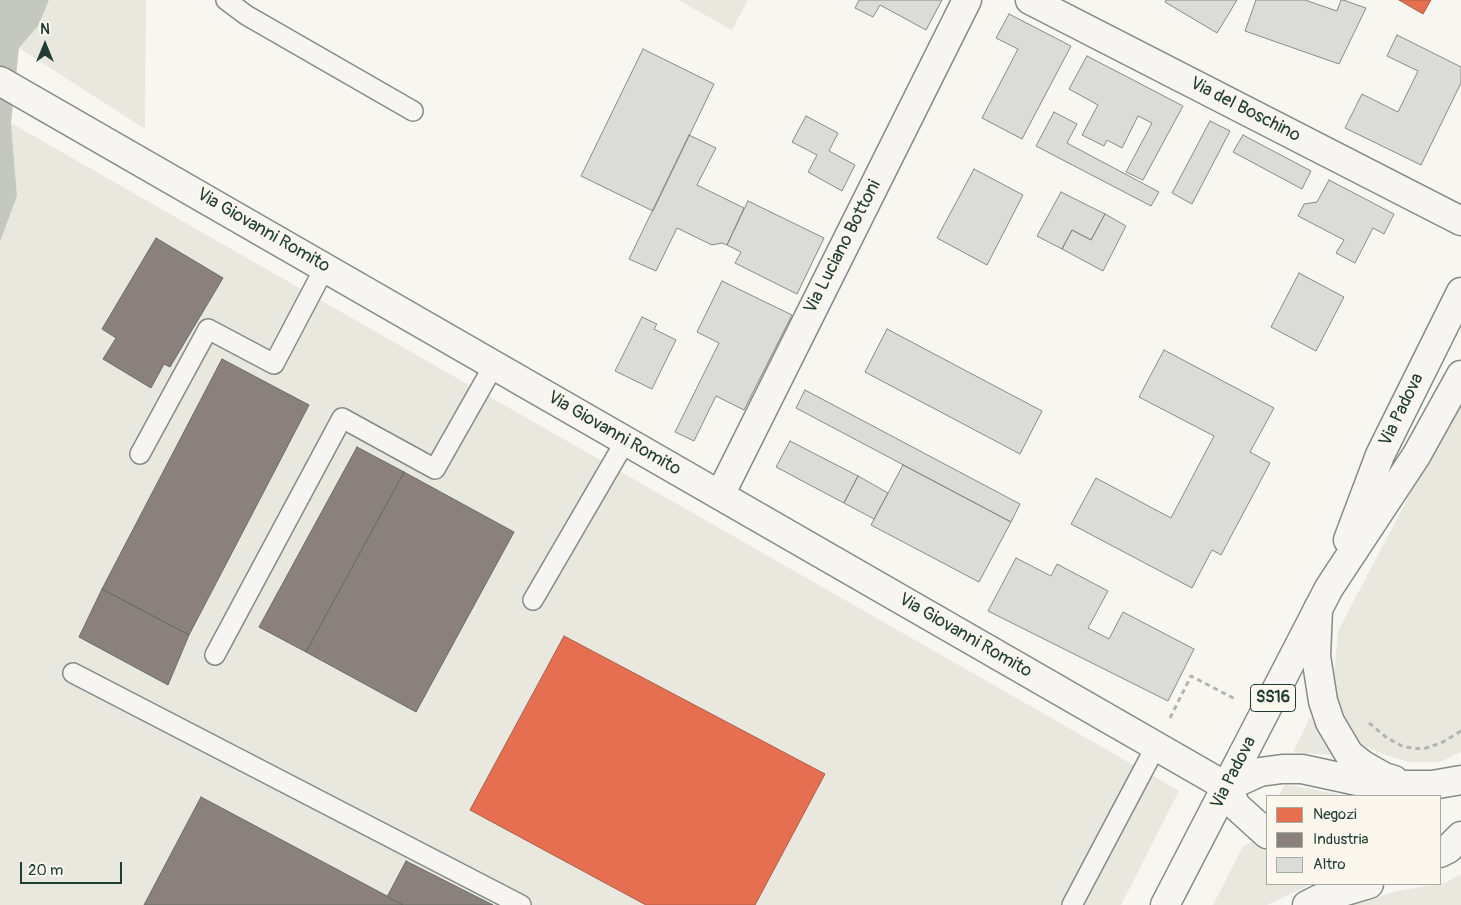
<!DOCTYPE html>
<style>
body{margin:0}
#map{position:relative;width:1461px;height:905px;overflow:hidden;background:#f8f6f0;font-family:Pangolin,sans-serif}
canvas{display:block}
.legend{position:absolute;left:1266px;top:795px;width:175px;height:90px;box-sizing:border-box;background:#fbf7ec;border:1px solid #a3ada2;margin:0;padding:6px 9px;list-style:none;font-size:15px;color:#1f3d34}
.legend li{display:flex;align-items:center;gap:10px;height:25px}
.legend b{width:25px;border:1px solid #a3ada2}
.north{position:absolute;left:20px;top:20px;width:50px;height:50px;-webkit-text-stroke:4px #fbf7ec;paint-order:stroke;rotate:0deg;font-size:14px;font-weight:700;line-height:20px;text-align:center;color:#1f3d34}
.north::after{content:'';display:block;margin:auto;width:18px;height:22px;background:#1f3d34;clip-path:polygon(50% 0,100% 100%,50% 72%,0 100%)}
.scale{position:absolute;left:20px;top:862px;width:102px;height:22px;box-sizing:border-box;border:2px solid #1f3d34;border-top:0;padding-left:6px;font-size:15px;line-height:18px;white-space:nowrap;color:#1f3d34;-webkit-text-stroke:4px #fbf7ec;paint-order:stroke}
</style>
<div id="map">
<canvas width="1461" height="905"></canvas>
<ul class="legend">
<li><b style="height:14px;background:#e76f51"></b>Negozi</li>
<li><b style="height:14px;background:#8a817c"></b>Industria</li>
<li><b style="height:14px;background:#dbdbd7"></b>Altro</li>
</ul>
<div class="north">N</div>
<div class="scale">20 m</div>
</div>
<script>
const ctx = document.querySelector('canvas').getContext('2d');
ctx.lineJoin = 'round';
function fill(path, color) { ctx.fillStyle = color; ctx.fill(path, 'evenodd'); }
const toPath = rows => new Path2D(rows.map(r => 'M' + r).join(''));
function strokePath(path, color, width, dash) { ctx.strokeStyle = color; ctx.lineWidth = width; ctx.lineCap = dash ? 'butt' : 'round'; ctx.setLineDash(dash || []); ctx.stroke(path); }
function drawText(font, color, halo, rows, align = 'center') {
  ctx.font = font + ' Pangolin,sans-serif'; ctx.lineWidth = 5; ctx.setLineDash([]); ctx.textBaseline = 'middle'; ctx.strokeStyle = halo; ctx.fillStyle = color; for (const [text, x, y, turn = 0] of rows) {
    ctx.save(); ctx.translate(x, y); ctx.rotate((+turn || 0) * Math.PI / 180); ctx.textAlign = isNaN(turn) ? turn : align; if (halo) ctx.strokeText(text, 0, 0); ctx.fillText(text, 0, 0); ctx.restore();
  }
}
fill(toPath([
 [49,0,146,0,145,129,19,48,38,26],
 [678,0,748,0,732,30],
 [11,123,1179,791,1121,905,0,905,0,242,17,196],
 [1461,397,1461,752,1440,762,1409,762,1383,754,1357,742,1340,710,1334,676,1338,631],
 [1310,717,1334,755,1293,752],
 [1285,785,1306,788,1346,796,1278,796],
 [1254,841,1267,848,1267,884,1312,884,1267,905,1213,905,1243,846],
 [1461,874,1461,905,1352,905,1397,891,1445,883]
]), '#e8e8df');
fill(toPath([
 [0,0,49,0,38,26,19,48,11,123,17,196,0,242]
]), '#c4c8bf');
const shops = toPath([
 [1399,0,1431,0,1423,14,1399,0],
 [564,636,825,774,755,905,646,905,470,810,564,636]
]);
fill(shops, '#e76f51');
strokePath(shops, '#ab6048', 1);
const industry = toPath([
 [156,238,223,278,170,367,164,364,151,388,103,359,116,338,102,329,156,238],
 [222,359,309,405,189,635,102,589,222,359],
 [357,447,404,472,306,652,259,627,357,447],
 [404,472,514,532,416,712,306,652,404,472],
 [102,589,189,635,168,685,79,637,102,589],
 [201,797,387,896,403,905,144,905,201,797],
 [406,861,493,905,403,905,387,897,406,861]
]);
fill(industry, '#8a817c');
strokePath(industry, '#6a6d66', 1);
const building = toPath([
 [859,0,942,0,926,30,880,5,873,17,855,8,859,0],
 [1166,0,1237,0,1217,33,1165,2,1166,0],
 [1256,0,1305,0,1337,11,1341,0,1343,0,1366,8,1339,64,1245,31,1256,0],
 [1009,14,1071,46,1022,139,982,118,1018,49,996,38,1009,14],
 [1397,35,1461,67,1461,83,1421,165,1345,128,1362,94,1398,112,1418,71,1387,56,1397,35],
 [643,49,714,84,653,211,581,176,643,49],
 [1087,56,1183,106,1143,180,1126,172,1152,123,1138,116,1122,148,1107,140,1104,146,1082,135,1098,105,1069,89,1087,56],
 [1054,112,1077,124,1067,143,1159,192,1151,206,1036,146,1054,112],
 [806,116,838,133,829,151,855,165,842,191,808,172,817,155,792,142,806,116],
 [1210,121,1230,131,1192,204,1172,193,1210,121],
 [689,135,716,148,697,185,744,208,727,245,722,243,712,245,677,228,656,271,629,259,689,135],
 [1243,135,1311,171,1302,189,1233,152,1243,135],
 [974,169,1023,195,987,265,937,238,974,169],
 [1329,180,1394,214,1384,234,1373,228,1355,263,1336,253,1344,240,1298,216,1304,204,1317,202,1329,180],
 [1061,192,1105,214,1091,240,1072,230,1062,249,1037,236,1061,192],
 [748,201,824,238,797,294,735,263,741,252,727,245,748,201],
 [1105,214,1126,226,1103,271,1062,249,1072,230,1091,240,1105,214],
 [1299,273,1344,297,1316,351,1271,327,1299,273],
 [722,281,792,315,744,410,716,396,694,441,675,432,719,343,697,332,722,281],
 [642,317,657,324,654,329,676,340,652,389,615,371,642,317],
 [887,329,1042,411,1020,454,865,372,887,329],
 [1164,350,1274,408,1250,452,1270,463,1221,555,1212,550,1192,588,1071,524,1096,478,1171,518,1214,436,1139,397,1164,350],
 [805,390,1020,504,1011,522,796,408,805,390],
 [790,441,858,476,844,503,776,467,790,441],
 [903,465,1011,522,979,582,871,525,903,465],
 [858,476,888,493,874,519,844,503,858,476],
 [1016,558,1051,576,1057,564,1108,591,1088,628,1109,639,1123,612,1194,649,1168,701,988,611,1016,558]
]);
fill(building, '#dbdbd7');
strokePath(building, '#868b86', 1);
const lane = toPath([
 [226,0,246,15,413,111],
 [140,454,208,329,274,364,325,267],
 [533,600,626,440],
 [215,655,342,418,435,469,494,365],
 [73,673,521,905],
 [1072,905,1156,746]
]);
const street = toPath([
 [1030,0,1461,221],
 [0,81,1227,787],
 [720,495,967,0]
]);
const secondary = toPath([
 [1318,609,1316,656,1323,701,1330,722,1349,754,1363,765,1384,777,1394,780],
 [1267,834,1236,806,1227,787,1260,772,1282,769,1302,769,1376,785,1432,785,1461,780],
 [1440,853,1448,849,1461,836],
 [1307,905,1319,899,1369,884]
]);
const primary = toPath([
 [1348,540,1380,455,1461,292],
 [1165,905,1329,588,1416,456,1461,375]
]);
strokePath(lane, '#868b86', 22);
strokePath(street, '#868b86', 31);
strokePath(secondary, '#868b86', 31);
strokePath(primary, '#868b86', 31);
strokePath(toPath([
 [1170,718,1191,676,1237,700],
 [1369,723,1387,738,1404,747,1423,749,1441,743,1461,731]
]), '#b2b5b1', 3, [5, 4]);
strokePath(lane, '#f6f5f1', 19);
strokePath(street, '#f6f5f1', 28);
strokePath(secondary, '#f6f5f1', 28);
strokePath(primary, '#f6f5f1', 28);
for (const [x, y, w] of [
 [1273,698,45]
]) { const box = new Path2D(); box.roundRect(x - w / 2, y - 13.5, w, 27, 4); ctx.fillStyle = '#fbf7ec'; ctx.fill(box); strokePath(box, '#1f3d34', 1); }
drawText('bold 16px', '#1f3d34', null, [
 ["SS16",1273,698]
]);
drawText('18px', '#1f3d34', '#fbf7ec', [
 ["Via del Boschino",1245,110,27],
 ["Via Giovanni Romito",263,231,30],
 ["Via Luciano Bottoni",843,247,-63],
 ["Via Padova",1402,410,-64],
 ["Via Giovanni Romito",614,434,30],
 ["Via Giovanni Romito",965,636,30],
 ["Via Padova",1234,773,-63]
]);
</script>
